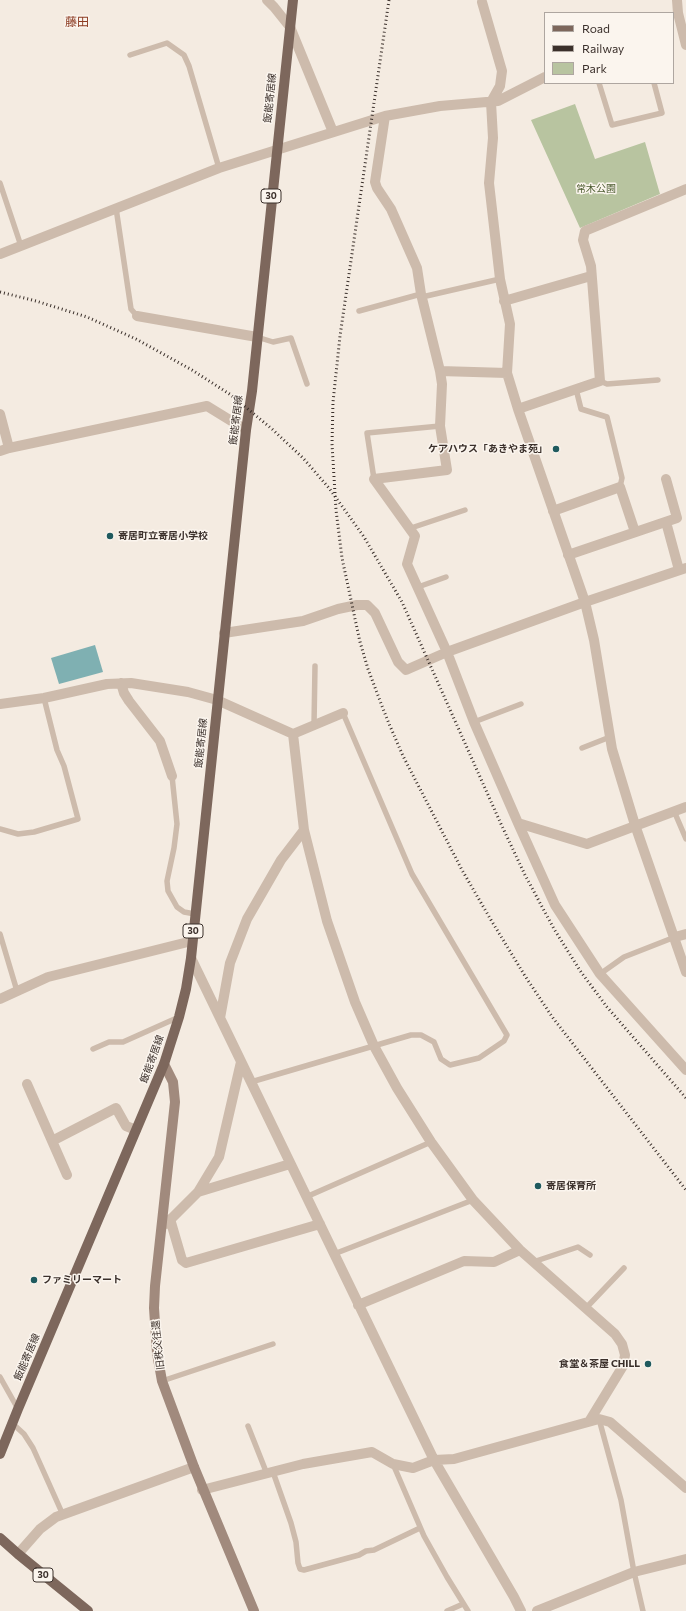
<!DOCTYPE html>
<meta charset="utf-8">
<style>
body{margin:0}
#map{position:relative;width:686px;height:1611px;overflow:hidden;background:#f4ebe1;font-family:Commissioner,sans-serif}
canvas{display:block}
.legend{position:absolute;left:544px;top:12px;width:130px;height:72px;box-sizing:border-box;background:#fbf5ee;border:1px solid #aea6a0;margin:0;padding:5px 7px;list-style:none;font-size:12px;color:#3b302b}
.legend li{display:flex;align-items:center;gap:8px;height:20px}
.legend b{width:20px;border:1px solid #aea6a0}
</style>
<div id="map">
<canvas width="686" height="1611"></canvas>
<ul class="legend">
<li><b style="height:5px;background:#7d675c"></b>Road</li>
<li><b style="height:5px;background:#3b302b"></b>Railway</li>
<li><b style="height:11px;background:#b8c4a0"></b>Park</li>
</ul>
</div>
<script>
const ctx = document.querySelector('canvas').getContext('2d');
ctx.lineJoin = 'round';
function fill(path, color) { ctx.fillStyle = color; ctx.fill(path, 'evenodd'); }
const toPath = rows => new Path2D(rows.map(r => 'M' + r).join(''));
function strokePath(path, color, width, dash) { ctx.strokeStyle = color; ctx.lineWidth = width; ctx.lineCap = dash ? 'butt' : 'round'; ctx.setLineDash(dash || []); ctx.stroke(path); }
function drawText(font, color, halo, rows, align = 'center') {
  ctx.font = font + ' Commissioner,"Noto Sans JP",sans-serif'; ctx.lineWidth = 3; ctx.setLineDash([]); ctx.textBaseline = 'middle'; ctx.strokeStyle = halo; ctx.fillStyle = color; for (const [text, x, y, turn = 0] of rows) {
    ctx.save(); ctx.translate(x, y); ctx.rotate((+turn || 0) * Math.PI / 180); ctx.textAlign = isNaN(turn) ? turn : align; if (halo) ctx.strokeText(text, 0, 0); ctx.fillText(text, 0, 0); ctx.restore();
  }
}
fill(toPath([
 [575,104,595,159,645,142,660,194,580,228,531,120]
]), '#b8c4a0');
fill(toPath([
 [95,645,103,672,59,684,51,658]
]), '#7fb0b2');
strokePath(toPath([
 [130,55,167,43,184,55,189,66,219,168],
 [599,83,612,125,662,113,654,83],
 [0,183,21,246],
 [116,208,131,309,137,316],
 [422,297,500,279],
 [359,311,421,294],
 [257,337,273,342,291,338,307,384],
 [600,381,607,384,658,380],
 [576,389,581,409,607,417,622,478,620,487],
 [374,479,367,433,440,426],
 [411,528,465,510],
 [418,587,446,577],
 [474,722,521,704],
 [314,725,315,666],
 [582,748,610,737],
 [172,776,177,824,174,848,167,881,168,891,177,907,184,912,195,914],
 [674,811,686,839],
 [0,829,18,834,34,832,78,819,64,766,57,750,44,698],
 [0,934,17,991],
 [600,974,624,957,675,937],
 [93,1049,109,1042,123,1042,179,1017],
 [251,1082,411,1035,421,1035,434,1042,441,1059,450,1065,479,1058,504,1041,507,1035,412,874,343,713],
 [306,1197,431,1142],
 [334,1254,473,1200],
 [533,1262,578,1247,590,1255],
 [586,1308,624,1268],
 [0,1377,18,1409],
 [162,1381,273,1344],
 [599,1419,621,1500,634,1572,643,1611],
 [12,1423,24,1434,33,1448,63,1515],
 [248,1426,267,1474],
 [393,1464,424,1536,447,1577,468,1611],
 [273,1472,291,1523,296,1542,298,1563,300,1569,304,1570,359,1555,366,1551,374,1550,420,1528],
 [447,1611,463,1604]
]), '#cdbbac', 5.5);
strokePath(toPath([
 [267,0,274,7,290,27,333,132],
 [677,0,678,13,686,45],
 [482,2,502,71,500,86,491,102,493,138,489,183,500,279,510,324,507,373,518,409,585,602,594,640,612,749,635,825,686,972],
 [385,116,375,182,377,188,391,209,417,268,421,294,440,371,442,384,440,426,447,470,374,479,415,536,407,564,447,652,474,722,518,823,555,905,600,974,686,1070],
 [0,254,219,168,385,116,440,106,498,101,545,77],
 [504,301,591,276],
 [137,316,257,337],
 [440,371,507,373],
 [518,409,600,381,591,266,583,240,585,231,686,189],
 [0,414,9,448],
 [0,451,9,448,207,406,246,430],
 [553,511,620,487,635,532],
 [666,522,679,570],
 [568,555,677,518,666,479],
 [224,633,303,621,338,609,357,605,367,605,375,613,398,662,406,670,447,652,585,602,686,568],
 [121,683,124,693,129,701,160,741,172,776],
 [0,704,44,698,107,684,131,683,188,692,217,700,293,734,304,830,327,921,355,1002,374,1046,397,1088,431,1142,473,1200,520,1250,615,1334,622,1344,625,1355,623,1366,590,1420],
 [293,734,343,713],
 [518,823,587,844,686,807],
 [675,937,686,934],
 [191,958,434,1460,514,1597,521,1611],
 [0,999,48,977,192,941],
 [220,1018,230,963,247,919,281,860,304,830],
 [27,1084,67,1175],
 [52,1141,116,1108,126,1126,136,1130],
 [198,1192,219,1157,241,1062],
 [170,1219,182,1260,186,1263,320,1224],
 [166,1224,198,1192,290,1164],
 [358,1305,464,1261,494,1262,520,1250],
 [202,1490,303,1464,372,1452,393,1464,413,1468,434,1460,454,1459,599,1419,610,1422,686,1488],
 [18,1554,40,1529,56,1517,194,1467],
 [537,1611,634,1572,686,1559]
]), '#cdbbac', 10);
strokePath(toPath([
 [164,1064,173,1082,175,1102,155,1286,154,1308,157,1353,162,1381,194,1467,254,1611]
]), '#a18a7d', 10);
strokePath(toPath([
 [0,1454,18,1409,164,1064,179,1017,186,989,191,958,246,430,252,391,293,0],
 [0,1538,18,1554,88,1611]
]), '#7d675c', 10);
strokePath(toPath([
 [389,0,340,336,333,402,332,444,336,510,342,558,360,642,368,669,387,719,403,756,462,870,491,920,525,976,553,1018,686,1190],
 [0,292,36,301,87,317,136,339,192,370,231,395,272,429,303,458,329,488,364,537,402,602,501,824,525,875,554,929,581,972,607,1007,686,1098]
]), '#3b302b', 3, [1, 3]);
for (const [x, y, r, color] of [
 [556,449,4,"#1f5a5e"],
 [110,536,4,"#1f5a5e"],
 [538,1186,4,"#1f5a5e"],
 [34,1280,4,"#1f5a5e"],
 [648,1364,4,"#1f5a5e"]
]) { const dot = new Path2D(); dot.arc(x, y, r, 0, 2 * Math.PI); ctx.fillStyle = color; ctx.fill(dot); strokePath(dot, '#fbf5ee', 1.5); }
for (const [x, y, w] of [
 [271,196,20],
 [193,931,20],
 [43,1575,20]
]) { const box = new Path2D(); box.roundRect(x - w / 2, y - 7, w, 14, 3); ctx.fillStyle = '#fbf5ee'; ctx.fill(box); strokePath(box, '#3b302b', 1); }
drawText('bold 9px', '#3b302b', null, [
 ["30",271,196],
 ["30",193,931],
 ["30",43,1575]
]);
drawText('10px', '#3b302b', '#fbf5ee', [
 ["飯能寄居線",270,98,-84],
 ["飯能寄居線",236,420,-83],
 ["飯能寄居線",201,743,-84],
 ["飯能寄居線",152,1059,-70],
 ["旧秩父往還",158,1345,-96],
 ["飯能寄居線",27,1357,-67]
]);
drawText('10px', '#4a5a2e', '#fbf5ee', [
 ["常木公園",596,189]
]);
drawText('bold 10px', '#3b302b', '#fbf5ee', [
 ["ケアハウス「あきやま苑」",548,449,"right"],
 ["寄居町立寄居小学校",118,536],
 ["寄居保育所",546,1186],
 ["ファミリーマート",42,1280],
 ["食堂＆茶屋 CHILL",640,1364,"right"]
], 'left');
drawText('12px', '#8c3b22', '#fbf5ee', [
 ["藤田",77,22]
]);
</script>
